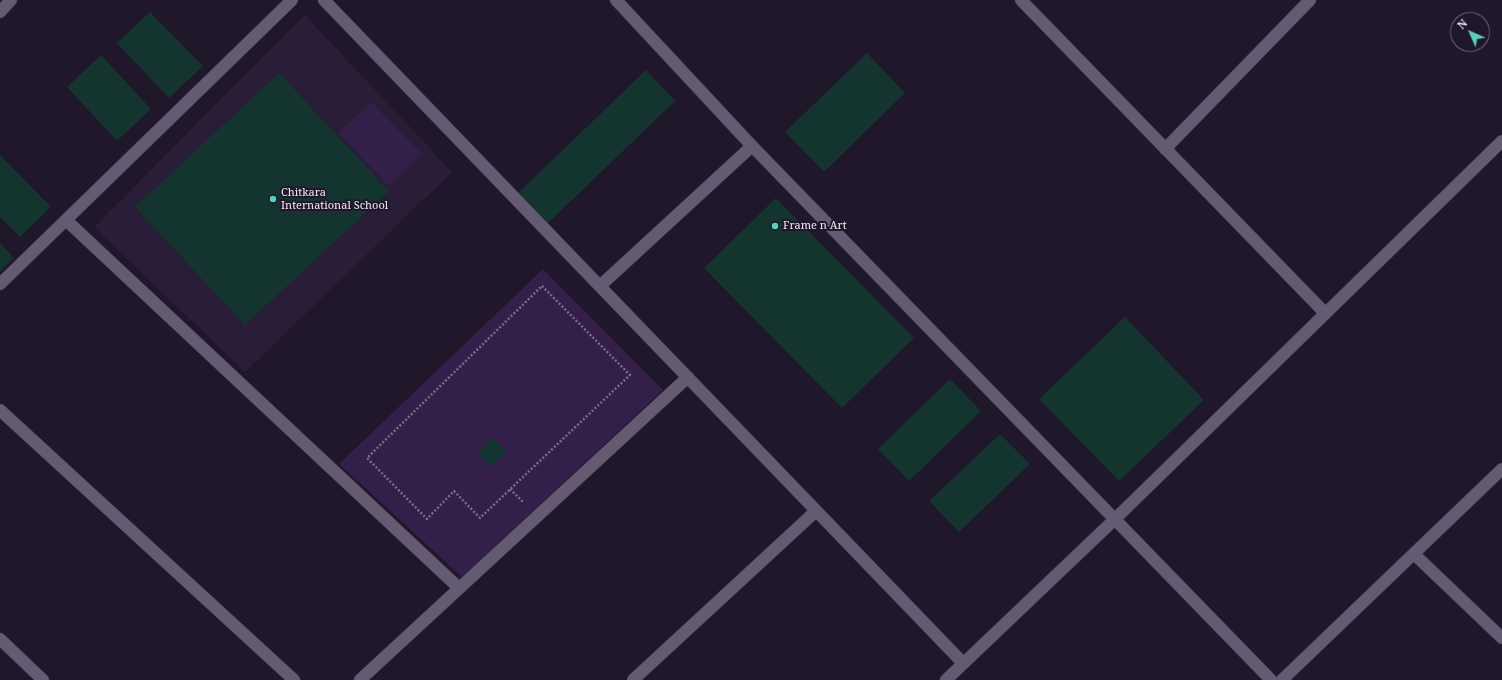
<!DOCTYPE html>
<style>
body{margin:0}
#map{position:relative;width:1502px;height:680px;overflow:hidden;background:#21172b;font-family:"Noto Serif",serif}
canvas{display:block}
.north{position:absolute;left:1450px;top:12px;width:40px;height:40px;box-sizing:border-box;background:#21172b;border:1px solid #746b7d;border-radius:50%;rotate:315deg;font-size:11px;font-weight:700;line-height:16px;text-align:center;color:#f0eaf8}
.north::after{content:'';display:block;margin:auto;width:14px;height:18px;background:#59cebf;clip-path:polygon(50% 0,100% 100%,50% 72%,0 100%)}
</style>
<div id="map">
<canvas width="1502" height="680"></canvas>
<div class="north">N</div>
</div>
<script>
const ctx = document.querySelector('canvas').getContext('2d');
ctx.lineJoin = 'round';
function fill(path, color) { ctx.fillStyle = color; ctx.fill(path, 'evenodd'); }
const toPath = rows => new Path2D(rows.map(r => 'M' + r).join(''));
function strokePath(path, color, width, dash) { ctx.strokeStyle = color; ctx.lineWidth = width; ctx.lineCap = dash ? 'butt' : 'round'; ctx.setLineDash(dash || []); ctx.stroke(path); }
function drawText(font, color, halo, rows, align = 'center') {
  ctx.font = font + ' "Noto Serif",serif'; ctx.lineWidth = 4; ctx.setLineDash([]); ctx.textBaseline = 'middle'; ctx.strokeStyle = halo; ctx.fillStyle = color; for (const [text, x, y, turn = 0] of rows) {
    ctx.save(); ctx.translate(x, y); ctx.rotate((+turn || 0) * Math.PI / 180); ctx.textAlign = isNaN(turn) ? turn : align; if (halo) ctx.strokeText(text, 0, 0); ctx.fillText(text, 0, 0); ctx.restore();
  }
}
fill(toPath([
 [305,15,452,172,245,372,94,227]
]), '#291d37');
fill(toPath([
 [371,102,422,154,389,186,338,133],
 [543,269,663,390,462,577,339,464]
]), '#331f49');
fill(toPath([
 [150,12,203,66,169,98,117,43],
 [867,53,905,93,824,172,785,132],
 [101,55,151,109,117,141,67,87],
 [646,70,675,101,547,224,517,194],
 [279,73,389,191,245,325,135,207],
 [0,155,51,207,20,237,0,217],
 [776,198,914,338,842,408,704,268],
 [0,243,14,258,0,271],
 [1125,317,1204,400,1119,481,1039,399],
 [950,379,981,411,909,481,878,449],
 [1000,434,1030,464,959,532,929,501],
 [493,438,507,452,491,467,477,452]
]), '#13342f');
const minor = toPath([
 [324,0,963,663],
 [616,0,752,146,1271,680],
 [1021,0,1325,313],
 [0,12,11,0],
 [1165,149,1310,0],
 [66,220,459,588],
 [0,284,292,0],
 [600,286,752,146],
 [0,410,294,680],
 [1414,554,1502,638],
 [360,680,688,377],
 [633,680,816,511],
 [946,680,1115,519,1502,141],
 [1282,680,1502,469]
]);
const tertiary = toPath([
 [0,639,43,680]
]);
strokePath(minor, '#383141', 13);
strokePath(tertiary, '#383141', 13);
strokePath(toPath([
 [542,286,630,375,480,518,454,491,427,519,367,458,542,286],
 [510,489,524,503]
]), '#786f81', 2.5, [2, 2]);
strokePath(minor, '#645a72', 12);
strokePath(tertiary, '#645a72', 12);
for (const [x, y, r, color] of [
 [273,199,4,"#59cebf"],
 [775,226,4,"#59cebf"]
]) { const dot = new Path2D(); dot.arc(x, y, r, 0, 2 * Math.PI); ctx.fillStyle = color; ctx.fill(dot); strokePath(dot, '#21172b', 1.5); }
drawText('11px', '#f0eaf8', '#21172b', [
 ["Chitkara",281,193],
 ["International School",281,206],
 ["Frame n Art",783,226]
], 'left');
</script>
